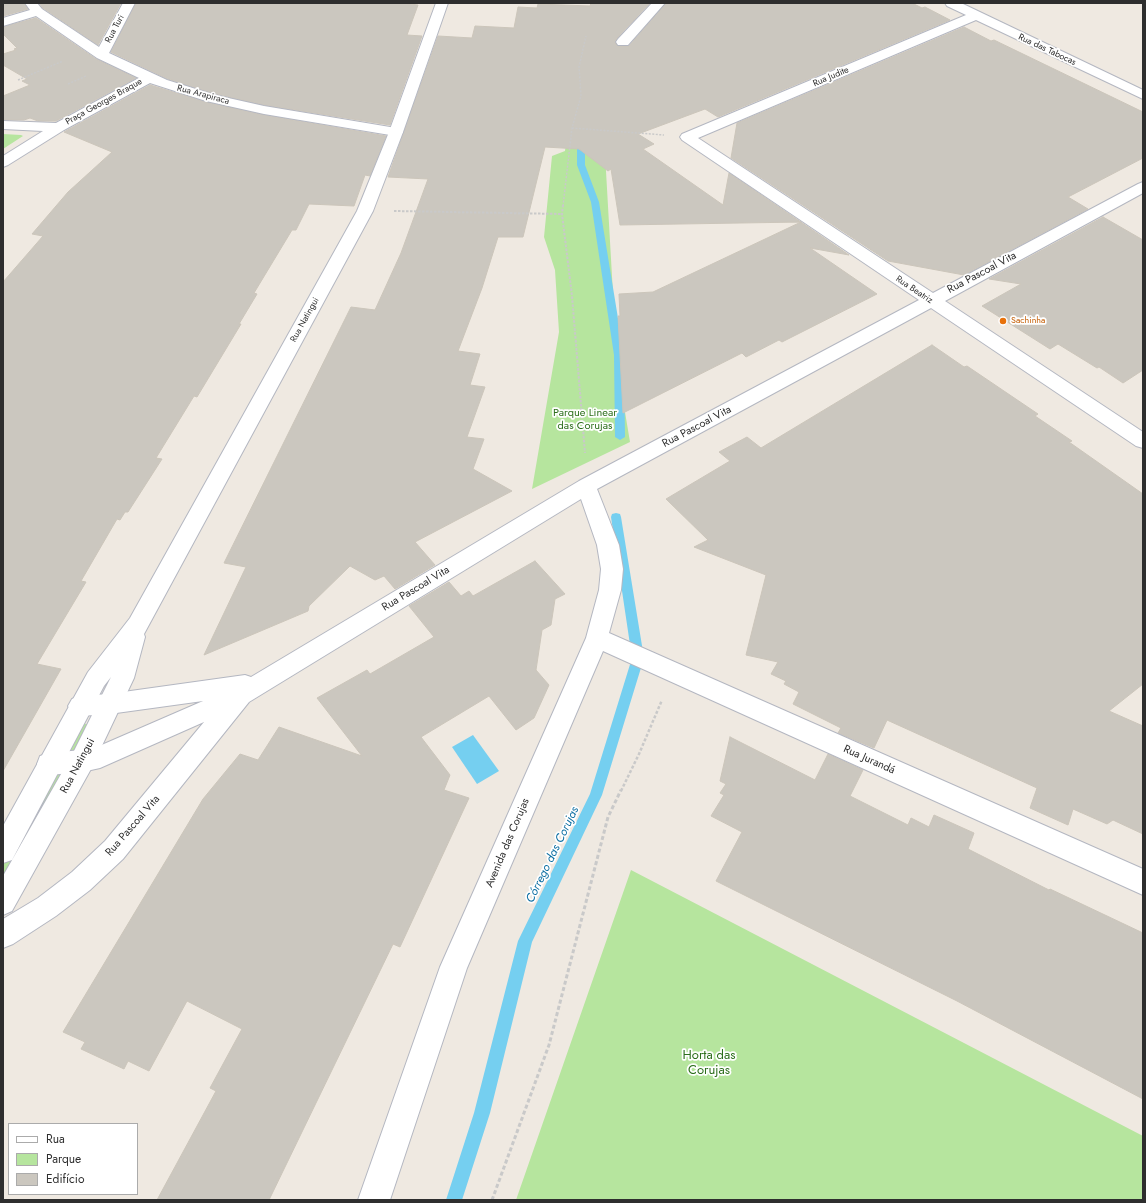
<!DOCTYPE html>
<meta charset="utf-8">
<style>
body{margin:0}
#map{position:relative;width:1146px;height:1203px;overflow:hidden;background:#efe9e1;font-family:Jost,sans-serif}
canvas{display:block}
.frame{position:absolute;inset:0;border:4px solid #2e2e2e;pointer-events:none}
.legend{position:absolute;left:8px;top:1123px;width:130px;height:72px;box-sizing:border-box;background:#fff;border:1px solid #ababab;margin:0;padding:5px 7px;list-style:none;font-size:12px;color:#2e2e2e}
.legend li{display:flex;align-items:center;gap:8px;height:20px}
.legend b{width:20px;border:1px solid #ababab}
</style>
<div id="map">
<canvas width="1146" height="1203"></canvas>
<div class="frame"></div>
<ul class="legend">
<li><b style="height:5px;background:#fff"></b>Rua</li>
<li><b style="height:11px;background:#b6e59e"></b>Parque</li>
<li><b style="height:11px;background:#cbc7bf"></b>Edifício</li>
</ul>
</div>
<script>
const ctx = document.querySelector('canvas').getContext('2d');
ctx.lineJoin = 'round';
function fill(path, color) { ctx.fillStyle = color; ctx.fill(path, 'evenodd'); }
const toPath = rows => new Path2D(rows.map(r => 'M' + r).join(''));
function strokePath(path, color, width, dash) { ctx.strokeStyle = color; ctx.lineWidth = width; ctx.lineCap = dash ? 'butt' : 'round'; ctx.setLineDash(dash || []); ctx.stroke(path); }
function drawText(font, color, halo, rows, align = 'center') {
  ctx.font = font + ' Jost,sans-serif'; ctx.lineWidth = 3.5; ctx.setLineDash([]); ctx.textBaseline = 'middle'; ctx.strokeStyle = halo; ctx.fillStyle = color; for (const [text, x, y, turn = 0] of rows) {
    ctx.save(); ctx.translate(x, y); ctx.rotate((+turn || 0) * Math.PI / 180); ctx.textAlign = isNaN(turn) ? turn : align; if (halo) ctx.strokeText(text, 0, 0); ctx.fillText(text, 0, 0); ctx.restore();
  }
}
fill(toPath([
 [570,105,604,136,617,364,630,442,532,489,559,332,555,270,544,237,552,156,565,151],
 [3,134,21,135,23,136,3,149],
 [82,723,93,726,3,889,3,863],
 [631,870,1143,1136,1143,1200,516,1200]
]), '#b6e59e');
fill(toPath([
 [473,735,499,771,477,784,452,747]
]), '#75cff0');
fill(toPath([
 [580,134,586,134,587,136,585,142,585,165,599,202,624,355,625,437,620,440,615,437,614,355,591,202,577,165,577,142,580,134],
 [616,513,620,514,621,517,644,658,602,795,532,942,490,1113,462,1200,446,1200,474,1113,518,941,590,794,632,658,611,517,612,514,616,513]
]), '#75cff0');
const building = toPath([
 [3,3,24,3,28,9,3,16,3,3],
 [39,3,121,3,98,45,43,8,39,3],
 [136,3,403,3,418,5,407,35,422,36,390,125,264,105,215,94,168,79,111,52,136,3],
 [591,3,650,3,617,38,615,43,618,46,629,46,666,3,912,3,922,8,925,7,950,20,718,117,705,109,638,134,654,144,643,149,723,205,729,173,849,255,810,248,877,294,782,342,779,340,746,357,742,353,623,413,618,316,620,316,619,294,653,292,801,222,620,225,611,169,608,171,579,149,545,147,523,237,498,237,482,288,458,351,480,354,470,385,485,387,467,437,484,439,473,469,512,491,415,542,435,565,395,589,384,576,375,580,350,566,309,606,308,611,204,655,246,567,224,563,351,307,375,310,401,253,428,179,388,177,438,36,472,38,475,26,514,28,518,7,537,8,538,4,590,6,591,3],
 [36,18,96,59,136,78,56,121,38,121,30,118,24,120,3,120,3,96,30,85,22,81,27,79,3,65,3,54,16,50,14,49,17,48,3,34,3,27,36,18],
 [964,27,991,41,994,40,1143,112,1143,158,1068,197,1088,209,964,275,888,261,731,158,737,123,964,27],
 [150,85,206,102,264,115,386,136,370,176,365,175,354,206,309,204,296,230,292,230,254,293,257,294,239,324,241,324,197,397,194,396,156,458,162,459,128,512,125,512,120,520,117,519,81,581,86,582,37,664,61,669,3,771,3,282,43,236,32,234,68,192,112,152,64,132,150,85],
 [1103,217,1143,240,1143,370,1123,383,1099,367,1097,368,1058,344,1050,349,982,306,1021,284,989,279,1103,217],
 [932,345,964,367,967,366,1038,414,1035,416,1072,441,1069,442,1143,494,1143,684,1109,711,1143,726,1143,834,1113,820,1107,824,1073,809,1068,825,1030,808,1037,788,887,720,874,748,838,733,841,728,793,704,799,692,784,684,786,681,771,674,778,662,746,655,766,575,694,547,708,540,666,499,730,461,719,452,747,437,761,448,932,345],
 [535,561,565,594,555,599,551,625,542,630,536,670,549,685,534,718,516,730,489,696,421,737,450,775,444,790,469,798,400,947,393,944,269,1200,157,1200,216,1091,210,1088,242,1029,187,1001,149,1071,128,1061,124,1069,81,1049,85,1042,63,1032,203,799,240,754,258,760,279,727,362,756,317,698,367,670,370,674,434,637,409,606,449,582,461,596,469,591,473,596,535,561],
 [730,737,815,780,828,754,863,770,850,796,908,825,911,818,929,827,934,815,974,833,968,849,1049,890,1050,889,1143,933,1143,1099,957,1001,716,881,742,832,711,816,724,795,720,793,726,784,720,781,730,737]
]);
fill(building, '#cbc7bf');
strokePath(building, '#cbc5ba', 1);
const minor = toPath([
 [25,3,37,3,42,9,99,47,123,3,135,3,109,53,167,80,215,95,264,106,396,128,401,129,403,132,401,135,396,136,264,114,206,101,150,83,64,130,8,165,3,167,3,156,43,131,3,129,3,121,56,123,139,78,97,58,36,16,3,26,3,18,30,10,25,3],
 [652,3,665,3,628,45,618,45,616,42,618,39,652,3],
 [945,3,961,3,1143,90,1143,99,976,20,698,138,933,293,1138,184,1143,182,1143,193,945,301,1143,432,1143,448,1136,446,931,308,597,489,619,545,623,569,621,590,609,633,1143,869,1143,895,603,651,467,968,390,1200,358,1200,440,967,586,638,599,590,601,569,597,545,581,499,249,702,123,859,90,890,56,916,13,944,3,948,3,919,38,898,72,872,105,841,204,722,100,768,82,772,49,775,40,772,37,764,40,756,49,753,82,750,97,747,203,701,109,714,80,716,72,713,68,706,72,699,80,696,109,694,245,675,251,677,579,481,919,300,682,140,680,137,682,134,966,15,947,6,945,3]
]);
const tertiary = toPath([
 [436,3,448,3,403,132,373,211,144,634,145,637,134,678,91,769,12,911,3,915,3,876,73,753,111,677,104,686,12,860,3,863,3,826,88,672,130,618,357,211,389,132,436,3]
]);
strokePath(minor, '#b4b7c1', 2);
strokePath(tertiary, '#b4b7c1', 2);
strokePath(toPath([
 [18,80,63,61],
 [68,84,86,76],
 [572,128,664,135],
 [563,206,572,128,581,96,579,67,586,36]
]), '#c9c9c9', 1.5, [2, 1.5]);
strokePath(toPath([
 [563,205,562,214,572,296,585,453],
 [394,211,562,214]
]), '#c9c9c9', 2, [2.5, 1.5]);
strokePath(toPath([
 [621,791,639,754,662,700]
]), '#c9c9c9', 2.5, [3, 2]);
strokePath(toPath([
 [492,1200,549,1045,608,817,621,790]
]), '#c9c9c9', 3, [4, 2.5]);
fill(minor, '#fff');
fill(tertiary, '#fff');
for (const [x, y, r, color] of [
 [1003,321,4,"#e8710a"]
]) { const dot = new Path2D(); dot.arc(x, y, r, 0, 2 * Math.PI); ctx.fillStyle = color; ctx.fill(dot); strokePath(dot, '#fff', 1.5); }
drawText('9px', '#2e2e2e', '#fff', [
 ["Rua Turi",115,29,-62],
 ["Rua das Tabocas",1047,50,25],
 ["Rua Judite",831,77,-23],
 ["Rua Arapiraca",203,95,15],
 ["Praça Georges Braque",104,102,-29],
 ["Rua Beatriz",914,290,34],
 ["Rua Natingui",305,320,-61]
]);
drawText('9px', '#c56008', '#fff', [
 ["Sachinha",1011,321]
], 'left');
drawText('11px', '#2e2e2e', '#fff', [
 ["Rua Pascoal Vita",982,273,-28],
 ["Rua Pascoal Vita",697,427,-28],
 ["Rua Pascoal Vita",416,589,-31],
 ["Rua Jurandá",869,760,24],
 ["Rua Natingui",78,766,-62],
 ["Rua Pascoal Vita",133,826,-49],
 ["Avenida das Corujas",508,843,-67]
]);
drawText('11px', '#2c6e1b', '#fff', [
 ["Parque Linear",585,413],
 ["das Corujas",585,426]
]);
drawText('italic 12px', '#0d6fa3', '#fff', [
 ["Córrego das Corujas",553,855,-64]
]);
drawText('13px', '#2c6e1b', '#fff', [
 ["Horta das",709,1056],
 ["Corujas",709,1071]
]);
</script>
